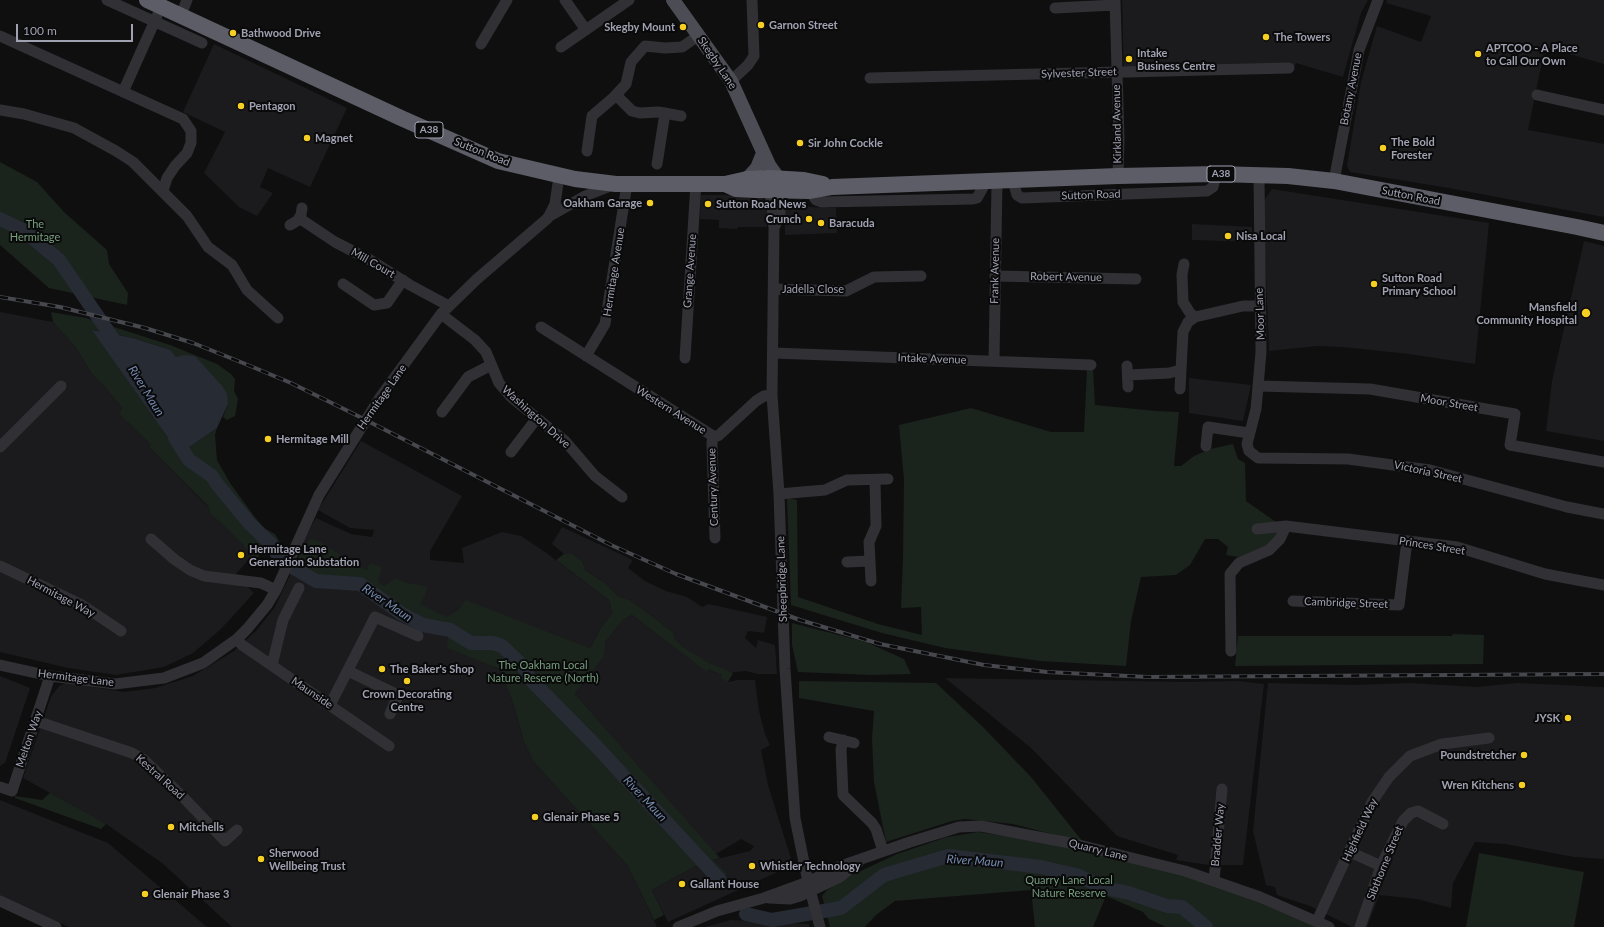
<!DOCTYPE html>
<style>
body{margin:0}
#map{position:relative;width:1604px;height:927px;overflow:hidden;background:#0f0f10;font-family:Lato,sans-serif}
canvas{display:block}
.scale{position:absolute;left:16px;top:24px;width:117px;height:18px;box-sizing:border-box;border:2px solid #a0a2b2;border-top:0;padding-left:5px;font-size:12px;line-height:14px;white-space:nowrap;color:#a0a2b2;-webkit-text-stroke:3px #0a0a0b;paint-order:stroke}
</style>
<div id="map">
<canvas width="1604" height="927"></canvas>
<div class="scale">100 m</div>
</div>
<script>
const ctx = document.querySelector('canvas').getContext('2d');
ctx.lineJoin = 'round';
function fill(path, color) { ctx.fillStyle = color; ctx.fill(path, 'evenodd'); }
const toPath = rows => new Path2D(rows.map(r => 'M' + r).join(''));
function strokePath(path, color, width, dash) { ctx.strokeStyle = color; ctx.lineWidth = width; ctx.lineCap = dash ? 'butt' : 'round'; ctx.setLineDash(dash || []); ctx.stroke(path); }
function drawText(font, color, halo, rows, align = 'center') {
  ctx.font = font + ' Lato,sans-serif'; ctx.lineWidth = 4; ctx.setLineDash([]); ctx.textBaseline = 'middle'; ctx.strokeStyle = halo; ctx.fillStyle = color; for (const [text, x, y, turn = 0] of rows) {
    ctx.save(); ctx.translate(x, y); ctx.rotate((+turn || 0) * Math.PI / 180); ctx.textAlign = isNaN(turn) ? turn : align; if (halo) ctx.strokeText(text, 0, 0); ctx.fillText(text, 0, 0); ctx.restore();
  }
}
fill(toPath([
 [1122,0,1368,0,1361,13,1343,77,1296,63,1292,72,1124,78],
 [1387,0,1604,0,1604,64,1545,47,1528,130,1604,144,1604,217,1443,187,1350,172,1347,166,1361,82,1377,26,1421,42,1431,16,1386,3],
 [214,44,347,108,310,187,268,168,260,187,273,193,257,216,239,207,204,173,225,132,183,112],
 [1272,189,1489,223,1475,364,1409,354,1343,347,1317,346,1269,351,1263,202],
 [701,195,758,195,766,203,767,227,738,227,737,229,719,228,719,220,700,219],
 [801,199,809,207,836,208,837,233,785,235,785,211,788,204,794,200],
 [1192,224,1252,227,1252,242,1192,240],
 [1584,241,1604,246,1604,441,1546,431,1552,381],
 [0,312,53,322,77,349,91,373,105,387,122,408,119,414,151,445,149,447,208,507,210,513,242,544,251,557,235,575,254,593,221,629,193,653,164,667,116,675,68,668,0,652],
 [1189,378,1251,385,1243,421,1189,413],
 [361,441,462,496,430,551,430,560,464,563,462,548,502,532,521,536,545,552,609,600,612,613,601,628,590,648,466,601,458,610,447,618,378,583,298,556,304,546,303,541,316,518,351,534,372,537,374,530,350,528,318,510],
 [562,527,633,560,628,568,645,581,666,591,687,597,702,607,709,604,767,617,764,633,748,631,745,638,756,648,758,640,775,645,777,674,758,674,745,671,728,673,699,658,682,646,675,639,673,632,630,600,618,596,605,583,585,570,583,562,573,554,564,554,552,544],
 [290,575,323,587,326,585,354,587,403,620,449,637,448,648,499,669,513,703,524,742,533,761,627,865,657,927,232,927,162,863,106,824,23,778,51,697,59,686,66,683,124,692,155,688,193,676,234,651,256,631,275,607],
 [632,615,707,671,708,669,722,675,728,682,738,680,755,680,759,711,765,734,770,745,761,750,768,785,793,865,668,922,652,890,696,866,712,882,713,860,750,851,754,846,741,839,716,854,575,694,604,657,606,641,623,620],
 [0,676,30,688,5,763,0,766],
 [945,678,1187,682,1238,681,1264,684,1243,865,1209,865,1176,860,1178,855,1117,836,1031,748],
 [1268,683,1354,685,1410,683,1476,687,1517,683,1604,687,1604,859,1574,857,1505,844,1475,842,1453,883,1451,908,1417,899,1379,895,1367,927,1352,927,1310,906,1277,895,1275,887,1266,885,1253,831],
 [0,800,108,843,207,927,69,927,0,896],
 [731,920,809,924,809,927,705,927]
]), '#1b1b1d');
fill(toPath([
 [0,162,37,182,65,213,107,250,109,264,128,293,127,305,49,288,0,245],
 [51,312,86,318,170,345,217,364,231,374,235,379,234,391,238,399,235,416,227,420,223,417,228,404,181,358,176,357,171,350,133,338,93,330,171,442,184,454,188,448,217,428,215,435,217,460,230,483,254,516,264,528,275,534,285,551,283,558,274,555,267,545,263,546,258,558,251,557,242,544,210,513,208,506,149,447,151,445,119,414,122,408,105,387,91,373,77,349,53,322],
 [1087,369,1093,369,1095,405,1156,411,1179,412,1174,466,1181,466,1194,456,1210,449,1233,444,1238,459,1245,463,1246,501,1276,522,1278,530,1276,539,1253,555,1238,557,1226,555,1228,547,1218,539,1205,539,1190,565,1176,575,1141,577,1131,621,1126,666,1041,661,945,648,882,633,791,605,787,498,797,500,798,597,878,624,922,635,921,607,901,608,903,558,904,480,899,425,971,408,1051,432,1084,432],
 [310,539,319,541,345,558,353,560,353,565,367,570,370,563,382,567,378,582,385,586,395,578,407,583,427,586,425,595,420,604,447,617,458,610,466,600,590,648,601,628,612,613,609,600,556,560,564,554,573,554,583,562,585,570,605,583,618,596,630,600,673,632,675,639,682,646,707,662,733,673,728,682,721,678,722,675,708,669,707,672,632,615,623,620,606,641,604,657,575,694,720,858,713,860,727,874,720,880,712,882,696,866,652,890,664,915,654,920,627,865,533,761,524,742,513,703,499,669,447,648,448,637,438,633,433,634,403,620,354,587,326,585,323,587,290,575,304,546],
 [792,623,866,642,904,659,911,674,872,675,798,672,792,645],
 [1453,634,1484,635,1483,664,1235,666,1238,636,1452,636],
 [799,681,936,683,983,727,1031,777,1083,842,1013,824,965,819,952,821,886,842,874,782,872,739,874,711,799,698],
 [50,793,87,813,106,824,101,829,15,798,15,796,42,800],
 [978,832,1046,842,1185,875,1260,901,1320,927,1166,927,1149,919,1143,912,1106,896,1093,927,1035,927,1031,890,895,901,876,915,865,927,830,927,822,896,827,890,850,876,897,854,947,837],
 [1479,853,1584,872,1574,927,1466,927]
]), '#1b231d');
fill(toPath([
 [92,330,133,338,171,350,176,357,185,355,195,356,223,387,227,394,228,404,217,428,188,448,185,454,171,442]
]), '#262b34');
strokePath(toPath([
 [0,219,23,230,59,260,120,349],
 [175,438,189,460,212,476,217,484,250,524,270,543,282,561,316,581,360,584,402,614,423,625,450,630,471,643,493,643,502,646,523,666,530,679,596,746,720,880],
 [746,914,772,920,841,908,884,875,948,856,1041,867,1076,875,1105,888,1129,893,1167,906,1182,907,1206,927]
]), '#262b34', 14);
strokePath(toPath([
 [107,0,202,43],
 [565,0,586,30],
 [1115,0,1119,139,1118,176],
 [1055,8,1115,5],
 [181,15,187,0],
 [0,36,183,119,191,131,191,143,187,153,175,166,167,178,163,191],
 [481,44,507,0],
 [561,47,629,0],
 [870,78,1289,68],
 [731,81,748,65,754,56,752,0],
 [123,92,157,16],
 [616,95,632,111,640,113,658,112,681,116],
 [1537,95,1604,110],
 [0,110,24,114,74,128,116,151,133,162,187,216,208,247,232,265,247,290,278,318],
 [587,151,592,116,613,98,626,84,631,62,645,46,665,48,682,47,698,36],
 [657,164,665,113],
 [1259,175,1261,352,1256,409,1247,444,1249,451,1258,458,1348,459,1430,470,1567,507,1604,514],
 [1013,181,1017,195,1022,198,1207,191,1213,187,1216,174],
 [1334,181,1359,50,1378,0],
 [810,186,810,191,816,200,822,202,973,199,977,198,986,182],
 [770,190,774,228,772,395,779,494,785,669,795,818,808,882,820,927],
 [548,217,585,196,613,185],
 [299,218,335,242,370,260,410,285,449,306],
 [290,225,297,221,301,215,302,208],
 [774,228,780,214,780,190],
 [1184,264,1182,275,1183,302,1190,313,1195,317],
 [995,276,1136,279],
 [343,284,374,305,387,303,403,280],
 [774,289,846,291,874,277,921,276],
 [441,314,475,340,486,352,499,383,511,397,565,441,595,476,622,497],
 [541,327,713,436,718,436,756,401,764,396,772,395],
 [774,353,1091,365],
 [586,356,605,324,627,184],
 [685,358,696,183],
 [994,361,997,181],
 [1127,366,1128,387],
 [1128,375,1169,373,1181,370],
 [1258,386,1370,389,1515,414,1510,445,1604,462],
 [1180,389,1183,332,1188,322,1195,317,1243,306,1259,306],
 [442,412,468,377,491,365],
 [713,436,712,443,715,538],
 [1206,446,1208,427,1249,433],
 [0,447,61,386],
 [511,452,537,418],
 [779,494,825,490,847,480,888,479],
 [1257,529,1286,526,1457,547,1545,574,1604,585],
 [151,539,174,559,190,570,204,576,261,583,276,590],
 [847,562,870,561],
 [0,566,82,605,121,631],
 [871,581,869,542,876,526,875,480],
 [1293,601,1399,605,1407,541],
 [237,639,242,645,389,746],
 [1231,651,1230,574,1239,563,1269,550,1280,539,1286,526],
 [0,665,50,676,115,684,164,678,203,663,237,639,247,629,267,605,276,590,319,495,381,396,441,314,477,279,548,218,555,204,559,176],
 [272,665,283,620,299,588],
 [348,671,398,695,390,714],
 [330,705,375,617,418,636],
 [36,721,132,753,143,759,182,796,225,841,237,830],
 [829,737,854,743],
 [843,740,841,750,843,795,872,823,876,829,883,851],
 [0,787,12,791,50,676],
 [1350,852,1381,866],
 [1214,881,1222,789],
 [769,898,790,899,800,896,840,877,858,863],
 [0,901,56,927],
 [1317,921,1372,802,1389,777,1410,756,1442,744,1489,738],
 [678,927,717,911,764,898,808,882,838,867,910,842,959,827,981,826,1075,844,1185,871,1260,897,1329,927],
 [1360,927,1381,866,1403,821,1411,813,1418,811,1443,824]
]), '#303035', 11);
strokePath(toPath([
 [673,0,731,81,769,165,779,179,780,186],
 [747,179,757,168,763,153]
]), '#4c4c54', 14);
strokePath(toPath([
 [147,0,401,118,498,161,575,179,616,184,725,184,747,179,770,178,804,180,823,184],
 [725,184,736,189,755,190,810,191,832,187,1118,176,1216,174,1288,176,1334,181,1577,227,1604,233]
]), '#5c5d66', 16);
const rail = toPath([
 [0,297,60,307,145,328,193,343,243,363,291,383,352,413,611,545,676,574,800,620,880,644,984,665,1047,672,1148,677,1604,674]
]);
strokePath(rail, '#47484e', 4);
strokePath(rail, '#0a0a0b', 2.5, [8]);
for (const [x, y, r, color] of [
 [761,25,4,"#f5cf22"],
 [683,27,4,"#f5cf22"],
 [233,33,4,"#f5cf22"],
 [1266,37,4,"#f5cf22"],
 [1478,54,4,"#f5cf22"],
 [1129,59,4,"#f5cf22"],
 [241,106,4,"#f5cf22"],
 [307,138,4,"#f5cf22"],
 [800,143,4,"#f5cf22"],
 [1383,148,4,"#f5cf22"],
 [650,203,4,"#f5cf22"],
 [708,204,4,"#f5cf22"],
 [809,219,4,"#f5cf22"],
 [821,223,4,"#f5cf22"],
 [1228,236,4,"#f5cf22"],
 [1374,284,4,"#f5cf22"],
 [1586,313,5,"#f5cf22"],
 [268,439,4,"#f5cf22"],
 [241,555,4,"#f5cf22"],
 [382,669,4,"#f5cf22"],
 [407,681,4,"#f5cf22"],
 [1568,718,4,"#f5cf22"],
 [1524,755,4,"#f5cf22"],
 [1522,785,4,"#f5cf22"],
 [535,817,4,"#f5cf22"],
 [171,827,4,"#f5cf22"],
 [261,859,4,"#f5cf22"],
 [752,866,4,"#f5cf22"],
 [682,884,4,"#f5cf22"],
 [145,894,4,"#f5cf22"]
]) { const dot = new Path2D(); dot.arc(x, y, r, 0, 2 * Math.PI); ctx.fillStyle = color; ctx.fill(dot); strokePath(dot, '#0a0a0b', 1.5); }
for (const [x, y, w] of [
 [429,130,28],
 [1221,174,28]
]) { const box = new Path2D(); box.roundRect(x - w / 2, y - 8, w, 16, 3); ctx.fillStyle = '#0a0a0b'; ctx.fill(box); strokePath(box, '#a0a2b2', 1); }
drawText('bold 10px', '#a0a2b2', null, [
 ["A38",429,130],
 ["A38",1221,174]
]);
drawText('bold 11px', '#a0a2b2', '#0a0a0b', [
 ["Garnon Street",769,25],
 ["Skegby Mount",675,27,"right"],
 ["Bathwood Drive",241,33],
 ["The Towers",1274,37],
 ["APTCOO - A Place",1486,48],
 ["to Call Our Own",1486,61],
 ["Intake",1137,53],
 ["Business Centre",1137,66],
 ["Pentagon",249,106],
 ["Magnet",315,138],
 ["The Bold",1391,142],
 ["Forester",1391,155],
 ["Sir John Cockle",808,143],
 ["Oakham Garage",642,203,"right"],
 ["Sutton Road News",716,204],
 ["Crunch",801,219,"right"],
 ["Baracuda",829,223],
 ["Nisa Local",1236,236],
 ["Sutton Road",1382,278],
 ["Primary School",1382,291],
 ["Mansfield",1577,307,"right"],
 ["Community Hospital",1577,320,"right"],
 ["Hermitage Mill",276,439],
 ["Hermitage Lane",249,549],
 ["Generation Substation",249,562],
 ["The Baker's Shop",390,669],
 ["Crown Decorating",407,694,"center"],
 ["Centre",407,707,"center"],
 ["JYSK",1560,718,"right"],
 ["Poundstretcher",1516,755,"right"],
 ["Wren Kitchens",1514,785,"right"],
 ["Glenair Phase 5",543,817],
 ["Mitchells",179,827],
 ["Sherwood",269,853],
 ["Wellbeing Trust",269,866],
 ["Whistler Technology",760,866],
 ["Gallant House",690,884],
 ["Glenair Phase 3",153,894]
], 'left');
drawText('11px', '#a0a2b2', '#0a0a0b', [
 ["Skegby Lane",717,63,56],
 ["Sylvester Street",1079,73,-2],
 ["Botany Avenue",1351,89,-79],
 ["Kirkland Avenue",1117,124,-91],
 ["Sutton Road",482,152,22],
 ["Sutton Road",1091,195,-2],
 ["Sutton Road",1411,196,11],
 ["Mill Court",373,263,30],
 ["Grange Avenue",690,271,-86],
 ["Frank Avenue",995,271,-89],
 ["Hermitage Avenue",614,272,-81],
 ["Robert Avenue",1066,277,1],
 ["Jadella Close",813,289],
 ["Moor Lane",1260,314,-92],
 ["Intake Avenue",932,359,2],
 ["Hermitage Lane",382,397,-55],
 ["Moor Street",1449,403,10],
 ["Western Avenue",671,410,32],
 ["Washington Drive",536,417,42],
 ["Victoria Street",1428,472,12],
 ["Century Avenue",713,487,-92],
 ["Princes Street",1432,546,9],
 ["Sheepbridge Lane",782,579,-92],
 ["Hermitage Way",61,597,28],
 ["Cambridge Street",1346,603,2],
 ["Hermitage Lane",76,678,7],
 ["Maunside",312,693,34],
 ["Melton Way",29,739,-71],
 ["Kestral Road",160,777,42],
 ["Highfield Way",1360,830,-65],
 ["Bradder Way",1218,835,-85],
 ["Quarry Lane",1098,850,14],
 ["Sibthorne Street",1385,863,-68]
]);
drawText('11px', '#769e7e', '#0a0a0b', [
 ["The",35,224],
 ["Hermitage",35,237],
 ["The Oakham Local",543,665],
 ["Nature Reserve (North)",543,678],
 ["Quarry Lane Local",1069,880],
 ["Nature Reserve",1069,893]
]);
drawText('italic 12px', '#758aaf', '#0a0a0b', [
 ["River Maun",146,391,58],
 ["River Maun",387,603,34],
 ["River Maun",645,799,47],
 ["River Maun",975,861,4]
]);
</script>
